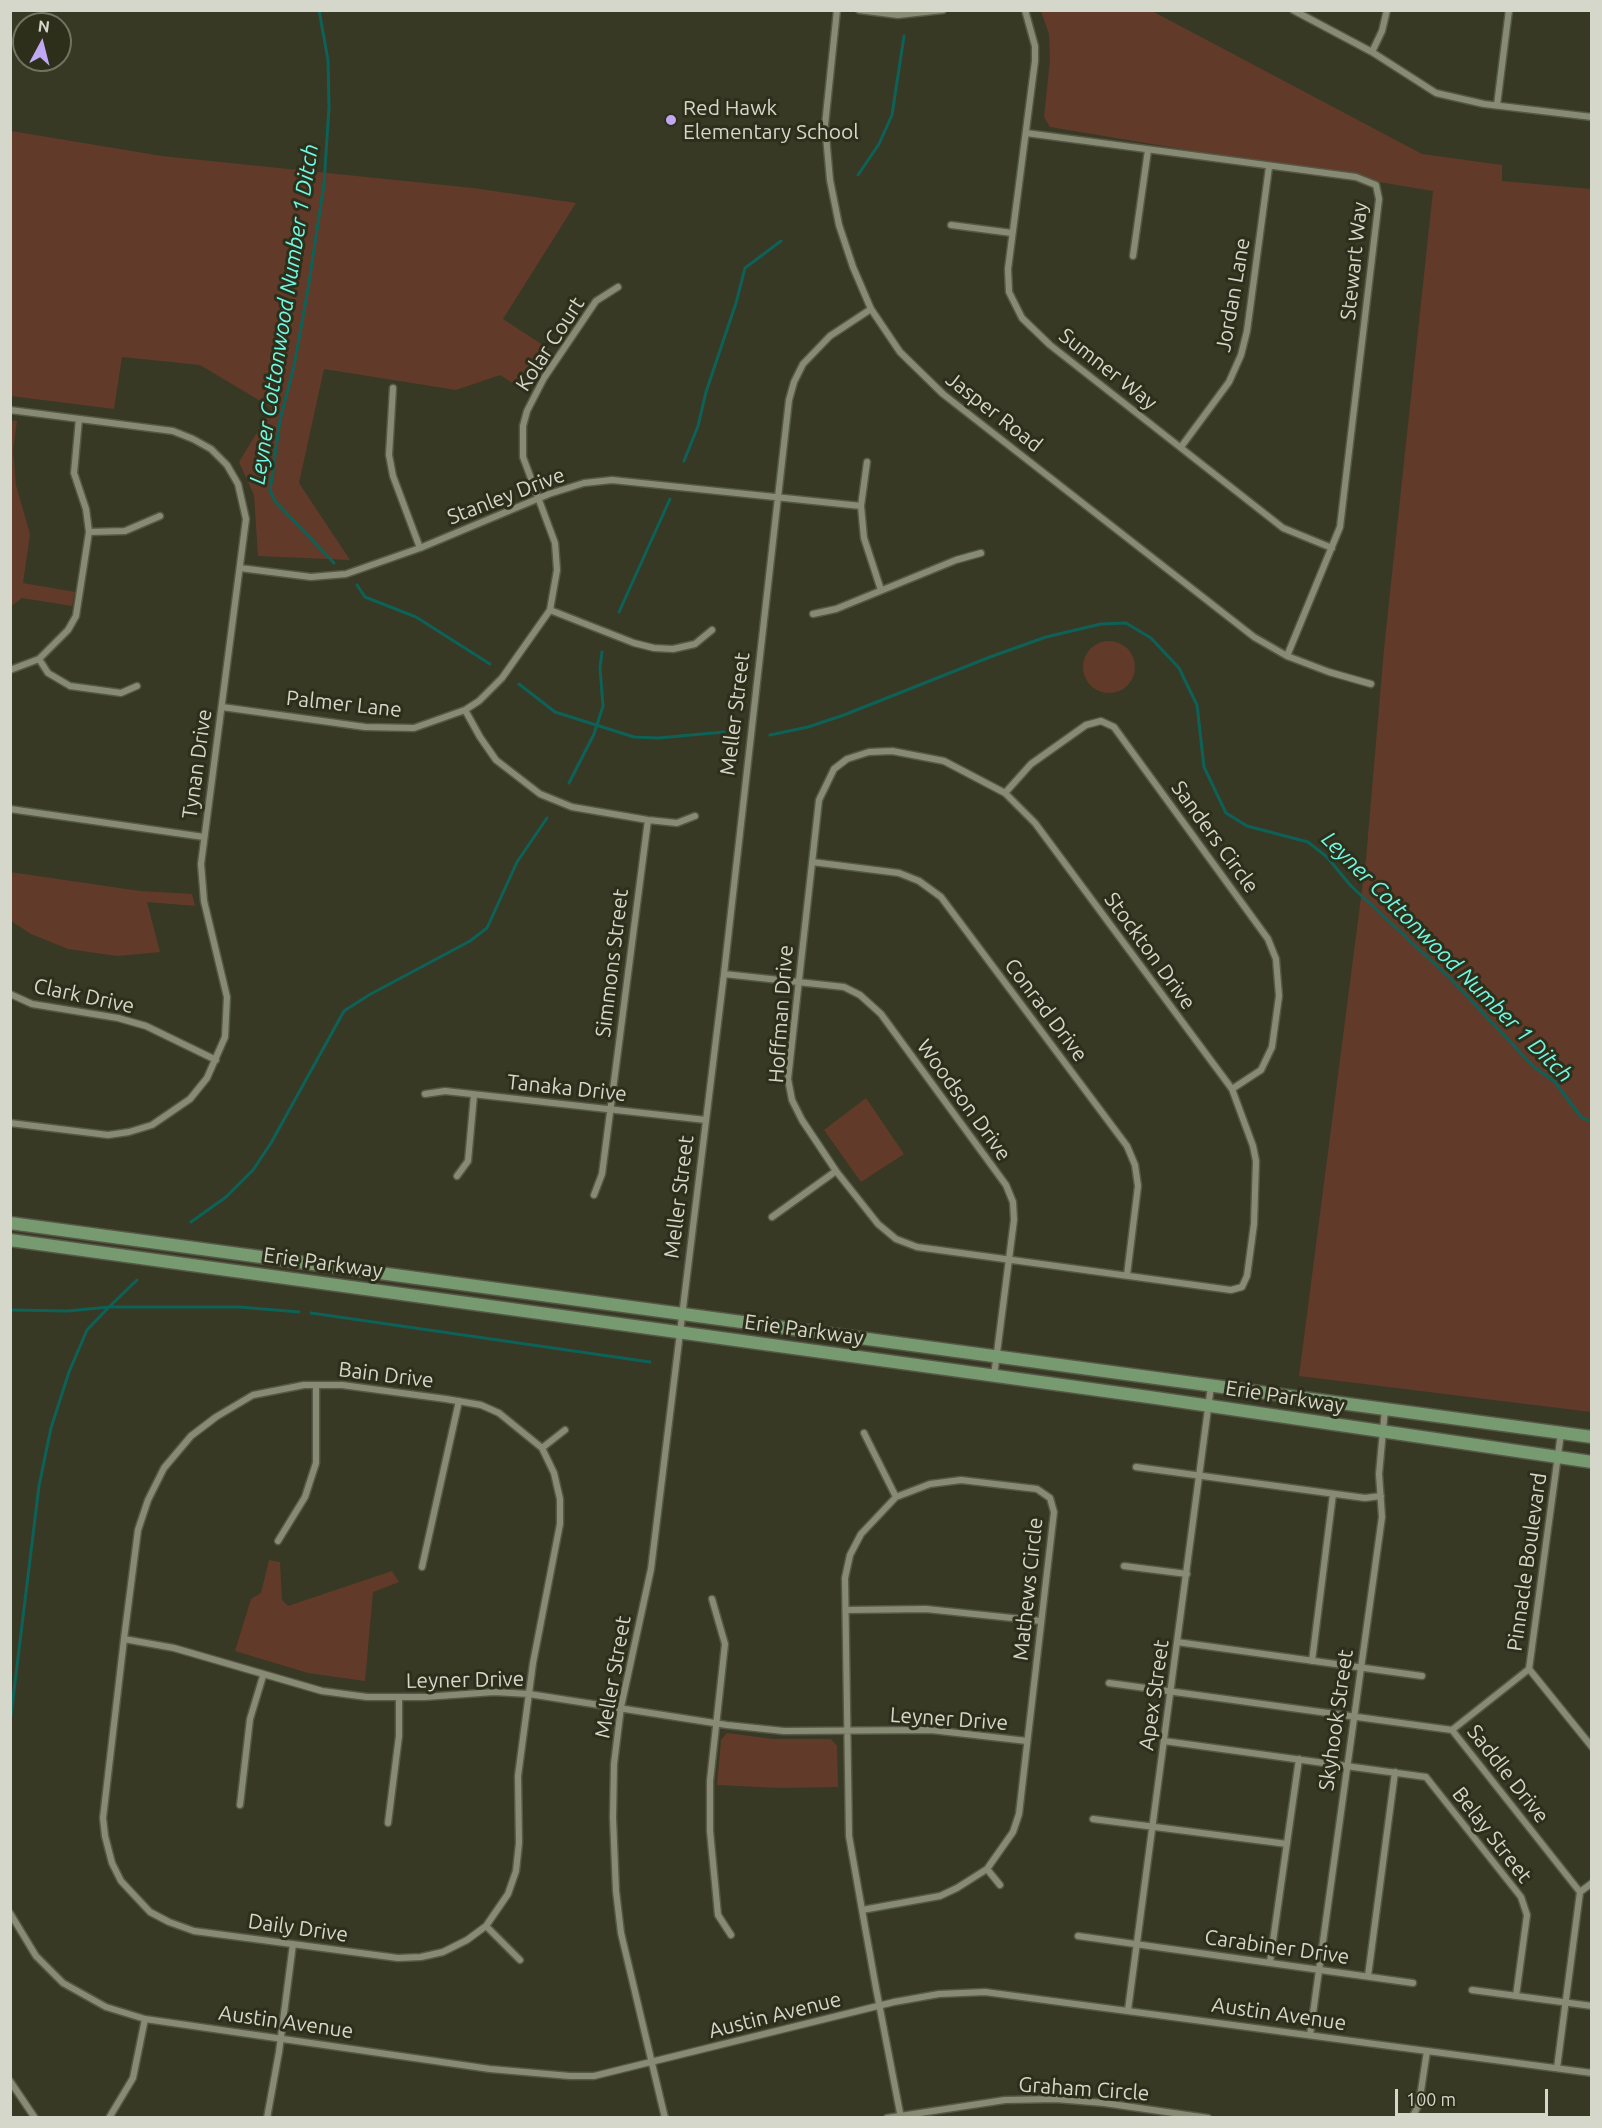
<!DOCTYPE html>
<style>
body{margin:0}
#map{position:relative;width:1602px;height:2128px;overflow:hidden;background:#373925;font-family:Ubuntu,sans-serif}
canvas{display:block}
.frame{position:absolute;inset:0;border:12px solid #d6d7cb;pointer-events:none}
.north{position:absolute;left:12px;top:12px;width:60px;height:60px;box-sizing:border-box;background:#2d2f1b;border:2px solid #717261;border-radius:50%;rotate:7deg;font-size:16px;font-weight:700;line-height:24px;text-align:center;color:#d6d7cb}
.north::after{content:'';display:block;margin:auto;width:21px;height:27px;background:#c1a8f3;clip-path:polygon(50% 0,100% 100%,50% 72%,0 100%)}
.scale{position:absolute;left:1395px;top:2089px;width:153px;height:27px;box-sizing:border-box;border:3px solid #d6d7cb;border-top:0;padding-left:8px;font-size:18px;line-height:21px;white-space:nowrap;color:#d6d7cb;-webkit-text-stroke:4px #2d2f1b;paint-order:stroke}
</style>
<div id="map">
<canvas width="1602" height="2128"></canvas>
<div class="frame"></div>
<div class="north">N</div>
<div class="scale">100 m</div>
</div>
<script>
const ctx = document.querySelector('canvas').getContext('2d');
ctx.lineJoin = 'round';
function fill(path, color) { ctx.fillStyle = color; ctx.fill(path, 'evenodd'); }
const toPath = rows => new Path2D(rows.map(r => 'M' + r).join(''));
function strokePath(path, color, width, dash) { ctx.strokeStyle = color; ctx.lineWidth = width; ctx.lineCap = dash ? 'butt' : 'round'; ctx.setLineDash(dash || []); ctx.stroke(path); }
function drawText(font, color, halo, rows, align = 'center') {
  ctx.font = font + ' Ubuntu,sans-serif'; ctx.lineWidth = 6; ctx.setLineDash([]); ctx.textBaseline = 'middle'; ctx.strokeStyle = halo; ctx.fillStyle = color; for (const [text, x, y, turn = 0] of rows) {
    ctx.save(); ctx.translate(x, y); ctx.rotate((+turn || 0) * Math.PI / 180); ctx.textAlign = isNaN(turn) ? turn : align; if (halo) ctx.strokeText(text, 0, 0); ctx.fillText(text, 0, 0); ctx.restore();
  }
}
fill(toPath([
 [1041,11,1152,11,1422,154,1502,165,1502,181,1591,189,1591,1412,1299,1376,1366,859,1384,649,1433,191,1050,127,1044,117,1050,60,1049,34],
 [11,131,162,156,473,188,576,203,503,319,549,349,523,390,500,375,456,390,324,369,299,483,350,560,258,556,254,495,239,462,272,408,200,365,122,357,114,409,11,396],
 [11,420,17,421,13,450,16,485,30,534,23,583,75,592,72,606,22,598,11,606],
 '1083 667a26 26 0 1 1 52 0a26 26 0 1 1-52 0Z',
 [10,872,140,891,192,894,195,906,147,902,160,952,117,956,68,949,31,934,11,921],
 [866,1098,904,1154,861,1182,824,1130],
 [269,1560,280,1562,282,1600,288,1606,392,1571,399,1582,373,1592,365,1681,308,1673,235,1651,251,1599,261,1593],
 [727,1733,773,1739,831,1739,837,1746,838,1787,780,1788,717,1785,721,1740]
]), '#623a29');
strokePath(toPath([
 [319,10,328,60,329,107,324,184,308,289,294,366,280,420,270,491,275,501,334,563],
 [858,175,879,144,892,115,904,36],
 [684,461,698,426,706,392,736,303,745,268,781,241],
 [357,585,365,597,416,617,490,664],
 [619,612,670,499],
 [519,684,555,712,634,737,658,738,724,732],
 [770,735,808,727,844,715,990,657,1046,637,1101,624,1126,623,1151,638,1179,668,1197,705,1204,767,1226,813,1247,826,1308,842,1327,857,1351,886,1450,978,1533,1066,1555,1082,1581,1117,1592,1122],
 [569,783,594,734,603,706,600,668,602,652],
 [191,1222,226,1197,253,1170,271,1143,344,1011,369,995,470,941,487,928,517,862,547,818],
 [10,1310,68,1311,109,1307,137,1280],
 [311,1313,650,1362],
 [10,1723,39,1486,51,1428,69,1372,87,1330,109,1307,239,1307,299,1312]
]), '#0e6157', 3);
const minor = toPath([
 [837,10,825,125,830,180,839,225,853,267,871,309,900,352,943,394,1254,637,1287,656,1329,672,1371,684],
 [859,10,898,15,943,10],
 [1025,10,1035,46,1035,61,1008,269,1009,292,1022,318,1050,345,1283,528,1332,548],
 [1293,10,1372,52,1436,93,1484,104,1592,117],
 [1372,52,1382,31,1387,10],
 [1497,105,1509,10],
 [1026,133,1356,177,1376,185,1379,199,1340,527,1287,656],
 [951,225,1012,233],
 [1133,256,1148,150],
 [393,388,389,455,393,476,420,548],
 [10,410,173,431,193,439,211,449,227,465,238,484,246,519,201,864,204,901,227,997,225,1037,207,1078,190,1099,152,1125,129,1132,108,1135,10,1123],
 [1181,447,1229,382,1241,355,1247,331,1269,167],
 [867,462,861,506,864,538,881,590],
 [89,532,125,531,160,516],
 [240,568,311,577,346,574,420,548,549,494,584,483,612,480,861,506],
 [550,610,634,643,654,648,673,649,695,644,712,630],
 [813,614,836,609,956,560,981,553],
 [39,659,48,673,70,686,121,693,137,686],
 [10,670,39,659,68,630,76,616,89,532,86,509,74,473,79,419],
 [222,707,365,727,414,728,465,710,479,701,502,678,550,610,557,570,555,543,523,457,523,426,527,411,544,378,596,301,618,287],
 [465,710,480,737,496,760,540,794,572,807,648,820,677,823,695,816],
 [892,751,944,761,1005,793,1035,823,1232,1089,1253,1146,1256,1161,1254,1224,1247,1276,1242,1287,1231,1290,917,1247,896,1239,878,1224,836,1171,802,1120,792,1100,788,1079,819,800,834,769,847,759,869,752,892,751],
 [1005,793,1031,764,1086,725,1101,721,1114,727,1268,939,1276,959,1279,996,1272,1047,1261,1070,1232,1089],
 [10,809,204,837],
 [812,862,899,873,919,881,941,897,1127,1146,1135,1165,1138,1186,1127,1275],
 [724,974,844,987,860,995,881,1014,1006,1185,1013,1202,1014,1220,994,1376],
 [10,994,32,1004,118,1018,146,1026,216,1060],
 [425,1094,445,1091,706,1120],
 [457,1176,468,1161,474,1095],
 [594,1195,602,1174,648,820],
 [772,1217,836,1171],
 [304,1385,342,1385,446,1399,481,1405,499,1413,542,1448,554,1473,560,1499,560,1524,533,1663,518,1776,519,1843,516,1871,508,1894,486,1926,467,1940,443,1952,421,1957,398,1958,194,1931,169,1922,150,1912,121,1881,112,1863,105,1836,103,1818,124,1639,138,1530,148,1500,164,1468,191,1436,216,1417,253,1395,304,1385],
 [864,1433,896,1497],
 [1561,1433,1529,1669,1592,1747],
 [542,1448,565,1430],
 [1136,1467,1365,1498,1381,1496],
 [278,1541,305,1497,316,1463,316,1385],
 [1124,1566,1187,1574],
 [422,1567,459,1401],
 [712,1599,725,1644,710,1781,710,1831,718,1915,731,1935],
 [846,1610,926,1609,1041,1621],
 [124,1639,174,1648,322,1691,367,1697,425,1697,494,1692,529,1694,727,1725,784,1731,931,1730,1027,1741],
 [1177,1642,1422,1676],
 [1312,1661,1333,1494],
 [1109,1683,1452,1730,1580,1892],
 [1452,1730,1529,1669],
 [1164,1741,1426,1777,1521,1897,1527,1915,1516,1996],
 [240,1805,250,1719,263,1676],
 [1093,1819,1287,1844],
 [388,1823,399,1736,399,1698],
 [987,1869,1000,1885],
 [1580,1892,1592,1883],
 [862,1910,940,1896,957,1888,987,1869,1013,1832,1019,1814,1054,1512,1050,1498,1037,1489,961,1480,930,1484,896,1497,861,1534,850,1555,845,1578,849,1836,862,1910,876,1988,901,2118],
 [10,1913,36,1956,63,1983,106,2007,145,2019,490,2069,570,2076,594,2076,894,2002,939,1994,985,1992,1592,2073],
 [486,1926,520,1960],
 [1078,1936,1413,1983],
 [1270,1962,1299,1759],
 [1368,1976,1395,1772],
 [1472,1990,1592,2006],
 [1128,2010,1211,1386],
 [1310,2035,1382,1517,1379,1474,1385,1409],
 [1557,2068,1580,1892],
 [10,2081,35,2118],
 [109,2118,133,2078,145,2019],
 [267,2118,279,2052,293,1944],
 [665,2118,621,1933,616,1891,613,1818,614,1764,621,1707,651,1569,724,974,789,400,794,382,803,364,830,336,871,309],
 [887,2118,1005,2100,1056,2099,1104,2103,1208,2118],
 [1412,2118,1419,2104,1427,2051]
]);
const secondary = toPath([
 [10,1223,1592,1437],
 [10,1240,1156,1398,1592,1462]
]);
strokePath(minor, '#565746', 9);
strokePath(secondary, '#565746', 15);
strokePath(minor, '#888b74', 6);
strokePath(secondary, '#779a70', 12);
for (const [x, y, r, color] of [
 [671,120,6,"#c1a8f3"]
]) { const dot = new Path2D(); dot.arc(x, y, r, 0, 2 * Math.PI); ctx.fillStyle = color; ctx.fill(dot); strokePath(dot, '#2d2f1b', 2); }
drawText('21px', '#d6d7cb', '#2d2f1b', [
 ["Red Hawk",683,108],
 ["Elementary School",683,132]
], 'left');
drawText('21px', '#d6d7cb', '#2d2f1b', [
 ["Stewart Way",1354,261,-84],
 ["Jordan Lane",1233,295,-80],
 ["Kolar Court",550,344,-57],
 ["Sumner Way",1108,369,38],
 ["Jasper Road",994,412,38],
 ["Stanley Drive",506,496,-21],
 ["Palmer Lane",344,704,6],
 ["Meller Street",735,714,-83],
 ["Tynan Drive",197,764,-82],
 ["Sanders Circle",1215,837,54],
 ["Stockton Drive",1150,951,54],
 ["Simmons Street",612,963,-83],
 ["Clark Drive",84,996,12],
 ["Conrad Drive",1046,1010,53],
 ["Hoffman Drive",781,1014,-86],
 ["Tanaka Drive",567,1088,6],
 ["Woodson Drive",964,1100,54],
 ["Meller Street",679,1197,-83],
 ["Erie Parkway",323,1263,8],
 ["Erie Parkway",804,1330,8],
 ["Bain Drive",386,1375,7],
 ["Erie Parkway",1285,1397,9],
 ["Pinnacle Boulevard",1527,1562,-82],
 ["Mathews Circle",1028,1589,-84],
 ["Meller Street",613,1677,-80],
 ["Leyner Drive",465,1680,-1],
 ["Apex Street",1154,1695,-82],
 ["Leyner Drive",949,1719,4],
 ["Skyhook Street",1336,1720,-82],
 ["Saddle Drive",1508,1774,52],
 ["Belay Street",1492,1835,52],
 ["Daily Drive",298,1928,8],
 ["Carabiner Drive",1277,1947,8],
 ["Austin Avenue",1279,2014,8],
 ["Austin Avenue",775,2015,-14],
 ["Austin Avenue",286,2022,8],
 ["Graham Circle",1084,2089,4]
]);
drawText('italic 22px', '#6ff9e5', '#2d2f1b', [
 ["Leyner Cottonwood Number 1 Ditch",284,314,-81],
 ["Leyner Cottonwood Number 1 Ditch",1447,957,45]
]);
</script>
